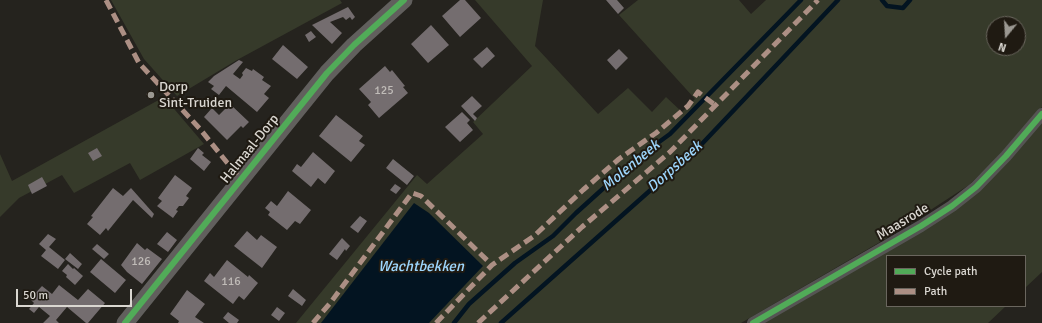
<!DOCTYPE html>
<style>
body{margin:0}
#map{position:relative;width:1042px;height:323px;overflow:hidden;background:#25231e;font-family:Signika,sans-serif}
canvas{display:block}
.legend{position:absolute;left:886px;top:255px;width:140px;height:52px;box-sizing:border-box;background:#1f1a12;border:1px solid #6a665e;margin:0;padding:5px 7px;list-style:none;font-size:12px;color:#dad7d1}
.legend li{display:flex;align-items:center;gap:8px;height:20px}
.legend b{width:20px;border:1px solid #6a665e}
.north{position:absolute;left:986px;top:16px;width:40px;height:40px;box-sizing:border-box;background:#1f1a12;border:1px solid #6a665e;border-radius:50%;rotate:198deg;font-size:11px;font-weight:700;line-height:16px;text-align:center;color:#dad7d1}
.north::after{content:'';display:block;margin:auto;width:14px;height:18px;background:#9b9892;clip-path:polygon(50% 0,100% 100%,50% 72%,0 100%)}
.scale{position:absolute;left:16px;top:289px;width:116px;height:18px;box-sizing:border-box;border:2px solid #dad7d1;border-top:0;padding-left:5px;font-size:12px;line-height:14px;white-space:nowrap;color:#dad7d1;-webkit-text-stroke:3px #1f1a12;paint-order:stroke}
</style>
<div id="map">
<canvas width="1042" height="323"></canvas>
<ul class="legend">
<li><b style="height:5px;background:#51ab58"></b>Cycle path</li>
<li><b style="height:5px;background:#ac8f84"></b>Path</li>
</ul>
<div class="north">N</div>
<div class="scale">50 m</div>
</div>
<script>
const ctx = document.querySelector('canvas').getContext('2d');
ctx.lineJoin = 'round';
function fill(path, color) { ctx.fillStyle = color; ctx.fill(path, 'evenodd'); }
const toPath = rows => new Path2D(rows.map(r => 'M' + r).join(''));
function strokePath(path, color, width, dash) { ctx.strokeStyle = color; ctx.lineWidth = width; ctx.lineCap = dash ? 'butt' : 'round'; ctx.setLineDash(dash || []); ctx.stroke(path); }
function drawText(font, color, halo, rows, align = 'center') {
  ctx.font = font + ' Signika,sans-serif'; ctx.lineWidth = 4; ctx.setLineDash([]); ctx.textBaseline = 'middle'; ctx.strokeStyle = halo; ctx.fillStyle = color; for (const [text, x, y, turn = 0] of rows) {
    ctx.save(); ctx.translate(x, y); ctx.rotate((+turn || 0) * Math.PI / 180); ctx.textAlign = isNaN(turn) ? turn : align; if (halo) ctx.strokeText(text, 0, 0); ctx.fillText(text, 0, 0); ctx.restore();
  }
}
fill(toPath([
 [111,0,340,0,342,3,237,60,177,96,144,59],
 [475,0,543,0,535,46,598,114,628,88,652,112,666,97,682,112,695,99,619,15,638,0,739,0,751,14,766,0,1042,0,1042,107,993,162,969,185,892,235,741,323,296,323,417,175,427,184,483,134,473,122,532,66],
 [994,24,1018,24,1018,48,994,48],
 [164,97,204,144,140,180,130,163,74,193,62,175,19,198,0,217,0,154,12,181],
 [1042,121,1042,272,1025,288,1025,256,887,256,887,306,1006,306,988,323,761,323,922,230]
]), '#363a2a');
fill(toPath([
 [414,203,429,213,483,266,429,323,321,323]
]), '#031421');
strokePath(toPath([
 [882,0,887,6,903,8,910,0],
 [454,323,469,304,515,263,553,236,576,213,637,158,670,134,801,0],
 [501,323,699,147,838,0]
]), '#031421', 4.5);
fill(toPath([
 [460,0,465,0,481,18,460,37,442,16],
 [606,0,617,0,624,8,618,14],
 [348,7,355,17,352,20,350,17,346,20,343,17,330,22,342,33,332,44,312,25],
 [431,25,449,45,428,63,411,44],
 [311,31,316,37,309,42,305,35],
 [283,45,308,67,297,79,272,59],
 [487,47,495,56,482,68,473,59],
 [619,49,628,58,616,70,607,60],
 [239,60,243,62,233,74,240,79,243,75,242,73,246,68,252,71,253,69,264,77,262,80,271,86,264,94,269,98,257,112,226,86,219,95,211,89,214,86,208,82,214,76],
 [385,66,390,72,392,70,405,86,403,87,408,93,379,118,368,105,371,102,359,89],
 [152,90,155,95,149,99,146,94],
 [472,96,482,106,473,114,477,118,475,121,461,106],
 [230,104,249,122,243,128,241,126,227,140,204,117,212,108,219,115],
 [462,112,470,120,467,123,473,130,460,142,445,127],
 [336,115,363,136,359,141,365,145,351,162,319,136],
 [97,148,102,156,93,161,88,153],
 [198,148,204,153,202,155,211,162,204,171,190,159],
 [313,152,335,171,325,184,318,178,311,187,292,171,297,164,301,167],
 [393,159,414,176,407,185,386,168],
 [175,175,192,188,186,196,189,198,183,206,179,206,176,210,178,211,173,218,157,206,162,201,158,198],
 [42,177,47,186,32,194,28,185],
 [395,184,401,188,396,194,390,190],
 [113,188,123,196,131,188,154,214,152,218,133,200,108,231,106,228,100,235,87,224,93,217,91,216],
 [288,191,311,210,300,224,295,221,287,230,268,215,270,212,265,208,271,201,277,206],
 [360,216,367,221,358,233,350,227],
 [247,231,257,240,261,235,277,247,262,268,234,246],
 [167,232,177,240,168,252,157,244],
 [48,234,56,239,49,247,65,260,58,269,41,256,46,250,39,244],
 [342,238,350,246,346,251,345,249,337,260,329,254],
 [137,243,145,250,147,248,162,259,142,284,127,272,121,265],
 [97,244,109,254,104,259,92,249],
 [70,253,82,264,78,269,65,259],
 [101,259,126,280,115,293,90,272],
 [227,260,248,277,249,275,258,283,244,300,239,296,233,304,204,281,210,273,214,277],
 [68,264,73,269,74,268,83,276,75,285,66,277,67,275,62,271],
 [59,285,78,300,88,289,105,303,88,323,86,323,67,307,56,320,59,323,43,323,50,316,39,307,34,313,29,309,34,303,30,299,42,286,52,294],
 [293,289,306,300,302,306,288,296],
 [187,290,205,304,195,317,204,323,178,323,179,321,170,314],
 [277,307,285,313,279,321,271,315],
 [228,312,239,320,237,323,229,323,223,318]
]), '#746d6f');
strokePath(toPath([
 [753,323,921,226,952,206,976,187,1006,156,1042,114]
]), '#555453', 12);
strokePath(toPath([
 [125,323,327,73,354,45,404,0]
]), '#615f5d', 17);
strokePath(toPath([
 [106,0,139,63,200,129,241,180],
 [313,323,331,302,412,193,421,196,492,265],
 [436,323,492,265,534,236,583,190,619,159,656,133,688,106,698,92,715,105],
 [478,323,582,227,670,152,818,0]
]), '#ac8f84', 5, [10, 5]);
strokePath(toPath([
 [125,323,327,73,354,45,404,0],
 [753,323,921,226,952,206,976,187,1006,156,1042,114]
]), '#51ab58', 6);
for (const [x, y, r, color] of [
 [151,95,4,"#9b9892"]
]) { const dot = new Path2D(); dot.arc(x, y, r, 0, 2 * Math.PI); ctx.fillStyle = color; ctx.fill(dot); strokePath(dot, '#1f1a12', 1.5); }
drawText('12px', '#c0bcb8', null, [
 ["125",384,91],
 ["126",141,262],
 ["116",231,282]
]);
drawText('14px', '#dad7d1', '#1f1a12', [
 ["Dorp",159,87],
 ["Sint-Truiden",159,103]
], 'left');
drawText('14px', '#dad7d1', '#1f1a12', [
 ["Halmaal-Dorp",250,149,-51],
 ["Maasrode",903,222,-31]
]);
drawText('italic 15px', '#9dd6fd', '#1f1a12', [
 ["Molenbeek",631,166,-40],
 ["Dorpsbeek",675,167,-42],
 ["Wachtbekken",421,267]
]);
</script>
